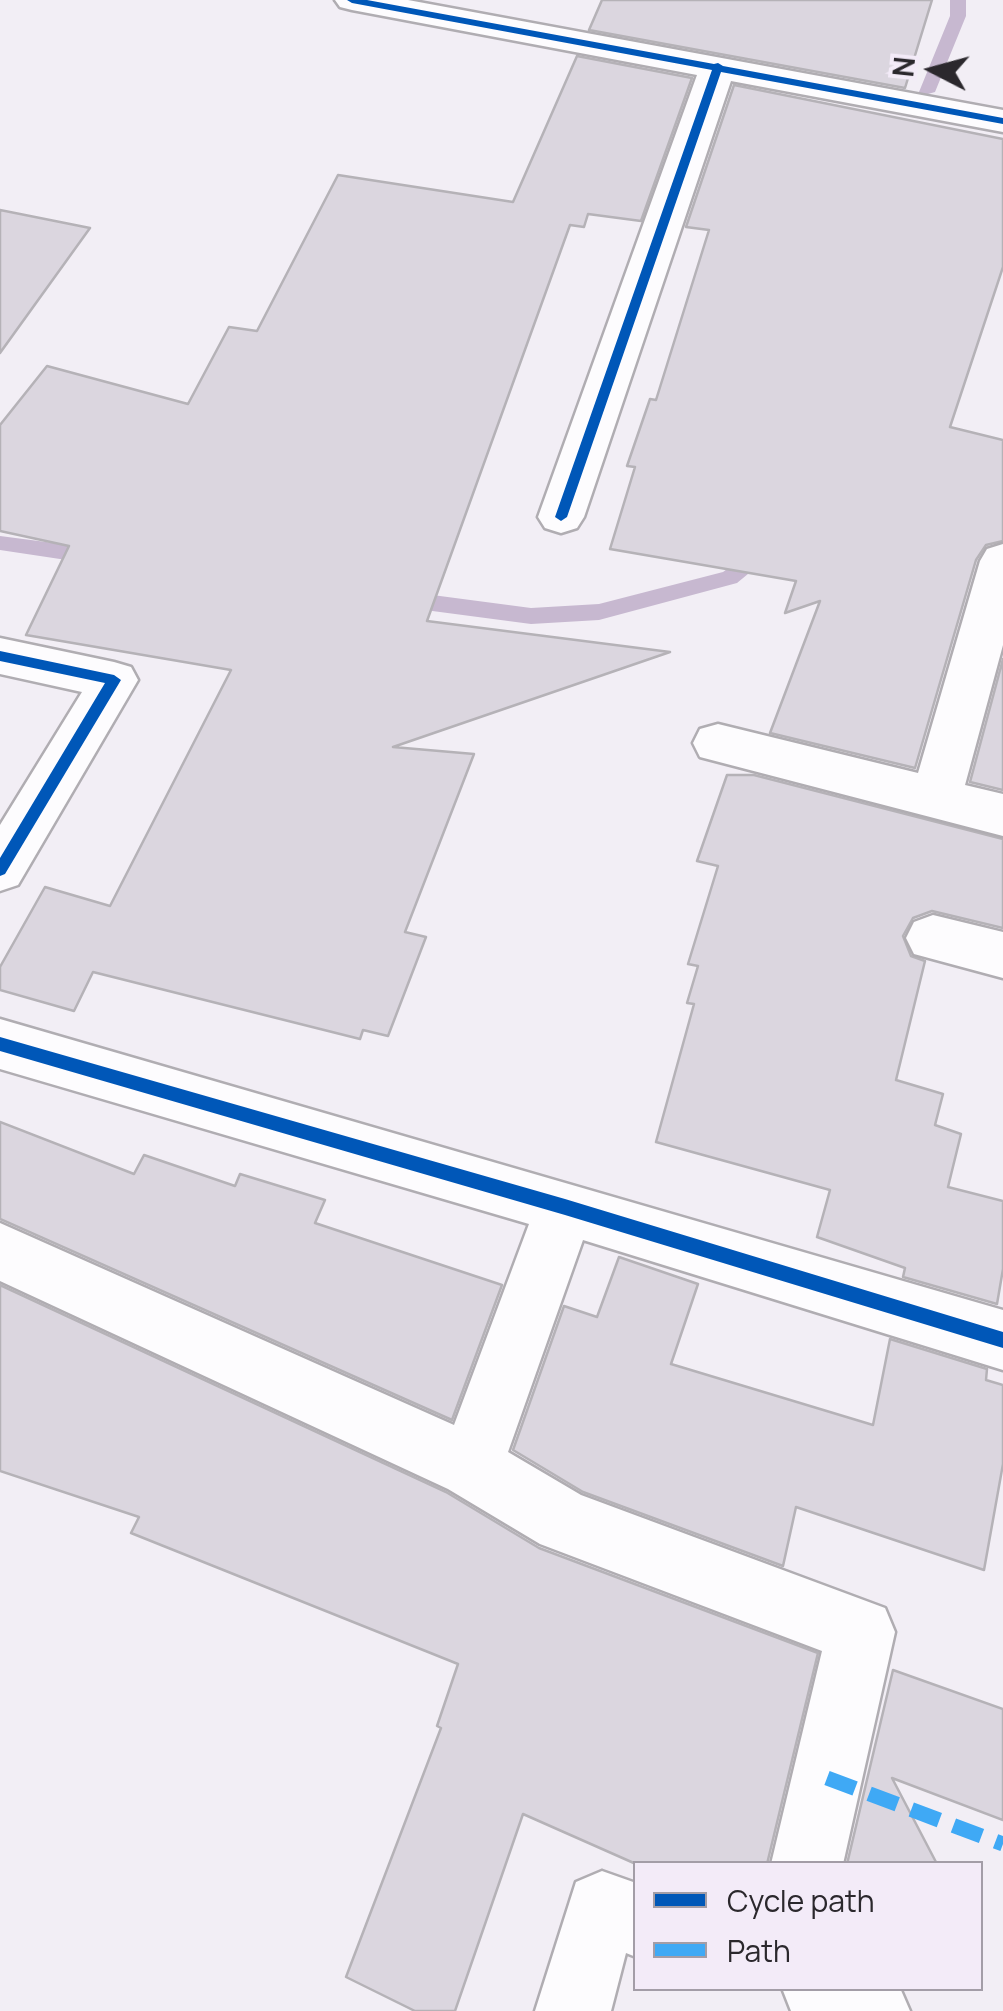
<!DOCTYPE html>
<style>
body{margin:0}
#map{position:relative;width:1003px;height:2011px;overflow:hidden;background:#f2eef5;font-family:Manrope,sans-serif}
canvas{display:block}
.legend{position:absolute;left:633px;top:1861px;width:350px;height:130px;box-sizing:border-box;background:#f3ebf8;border:2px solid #a39da7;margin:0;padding:12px 18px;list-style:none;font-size:30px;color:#2b282d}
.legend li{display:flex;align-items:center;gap:20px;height:50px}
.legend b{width:50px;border:2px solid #a39da7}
.north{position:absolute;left:883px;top:20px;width:100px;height:100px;-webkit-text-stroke:8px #f3ebf8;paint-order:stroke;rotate:276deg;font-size:28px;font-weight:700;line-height:40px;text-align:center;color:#2b282d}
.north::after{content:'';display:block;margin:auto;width:35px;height:45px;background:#2b282d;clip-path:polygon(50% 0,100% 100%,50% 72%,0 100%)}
</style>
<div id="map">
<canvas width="1003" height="2011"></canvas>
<ul class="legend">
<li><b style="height:12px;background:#0057b8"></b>Cycle path</li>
<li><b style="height:12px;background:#3fa9f5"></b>Path</li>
</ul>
<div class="north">N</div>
</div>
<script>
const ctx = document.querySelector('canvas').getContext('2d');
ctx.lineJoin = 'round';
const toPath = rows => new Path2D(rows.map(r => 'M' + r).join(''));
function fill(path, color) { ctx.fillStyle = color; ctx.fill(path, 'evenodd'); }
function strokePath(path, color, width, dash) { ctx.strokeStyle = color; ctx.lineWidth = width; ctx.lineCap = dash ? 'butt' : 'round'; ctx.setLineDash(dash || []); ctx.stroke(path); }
fill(toPath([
 [950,0,966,0,966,16,935,92,921,96,919,92,950,16,950,0],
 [0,536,100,549,110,557,100,565,0,550,0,536],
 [762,539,772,546,765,560,737,583,599,620,531,624,402,607,391,599,402,591,531,608,599,604,723,572,747,555,755,541,762,539]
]), '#c7b8d0');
const building = toPath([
 [602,0,932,0,905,88,589,30,602,0],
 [577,56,692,78,641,221,588,214,584,227,570,225,427,621,670,652,393,747,474,754,405,932,426,937,388,1036,363,1030,360,1039,93,972,74,1011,0,990,0,967,45,887,110,906,231,670,26,635,69,546,0,531,0,425,47,366,188,404,229,327,257,331,338,175,513,202,577,56],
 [734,85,1003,139,1003,267,950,427,1003,440,1003,541,986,545,976,560,915,768,770,733,820,601,785,613,796,581,610,549,635,467,627,466,650,399,656,400,709,230,686,227,734,85],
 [0,210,90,228,0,353,0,210],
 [1003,659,1003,790,970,782,1003,659],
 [727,775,754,775,1003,839,1003,928,932,911,913,918,903,936,911,956,925,961,896,1080,943,1094,935,1125,961,1134,948,1187,1003,1201,1003,1269,997,1304,903,1277,905,1268,817,1237,830,1190,656,1142,694,1004,687,1003,698,966,688,964,718,866,697,861,727,775],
 [0,1122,134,1174,144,1155,235,1186,240,1174,325,1200,315,1223,502,1285,452,1420,0,1219,0,1122],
 [619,1257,698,1284,671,1364,873,1425,890,1339,987,1369,986,1380,1003,1385,1003,1464,984,1570,796,1507,783,1566,583,1492,513,1450,564,1306,597,1317,619,1257],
 [0,1285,446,1492,539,1548,818,1653,767,1864,636,1864,523,1814,455,2011,415,2011,346,1977,441,1728,437,1726,458,1664,131,1533,139,1517,0,1471,0,1285],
 [893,1670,1003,1709,1003,1820,892,1778,937,1864,847,1864,893,1670]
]);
fill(building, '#dbd6df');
strokePath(building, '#b5b2b7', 2.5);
const minor = toPath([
 [335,0,408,0,1003,110,1003,132,731,81,584,517,577,528,561,533,545,528,538,517,697,75,352,10,340,7,335,0],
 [1003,544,1003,645,965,785,1003,794,1003,836,700,757,693,743,700,729,718,724,918,773,980,561,987,549,1003,544],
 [0,638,114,662,131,667,138,680,18,885,0,891,0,825,82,692,0,674,0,638],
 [933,915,1003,932,1003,978,914,954,906,938,914,922,933,915],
 [0,1019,1003,1310,1003,1370,583,1240,508,1452,581,1495,885,1608,895,1632,843,1864,771,1864,822,1651,540,1544,448,1489,0,1281,0,1223,454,1425,529,1224,0,1069,0,1019],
 [602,1871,636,1883,636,1957,626,1953,611,2011,535,2011,576,1882,602,1871],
 [782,1988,900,1988,910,2011,791,2011,782,1988]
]);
strokePath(minor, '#b0adb2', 5);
fill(minor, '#fdfcfe');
strokePath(toPath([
 [827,1778,1003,1844]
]), '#3fa9f5', 15, [30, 15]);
fill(toPath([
 [347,0,367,0,714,64,718,63,723,66,1003,118,1003,124,721,72,567,517,561,521,555,517,712,70,352,3,347,0],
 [0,651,114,675,121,680,5,874,0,876,0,858,105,683,0,661,0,651],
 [0,1037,565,1199,1003,1332,1003,1348,565,1215,0,1051,0,1037]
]), '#0057b8');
</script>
